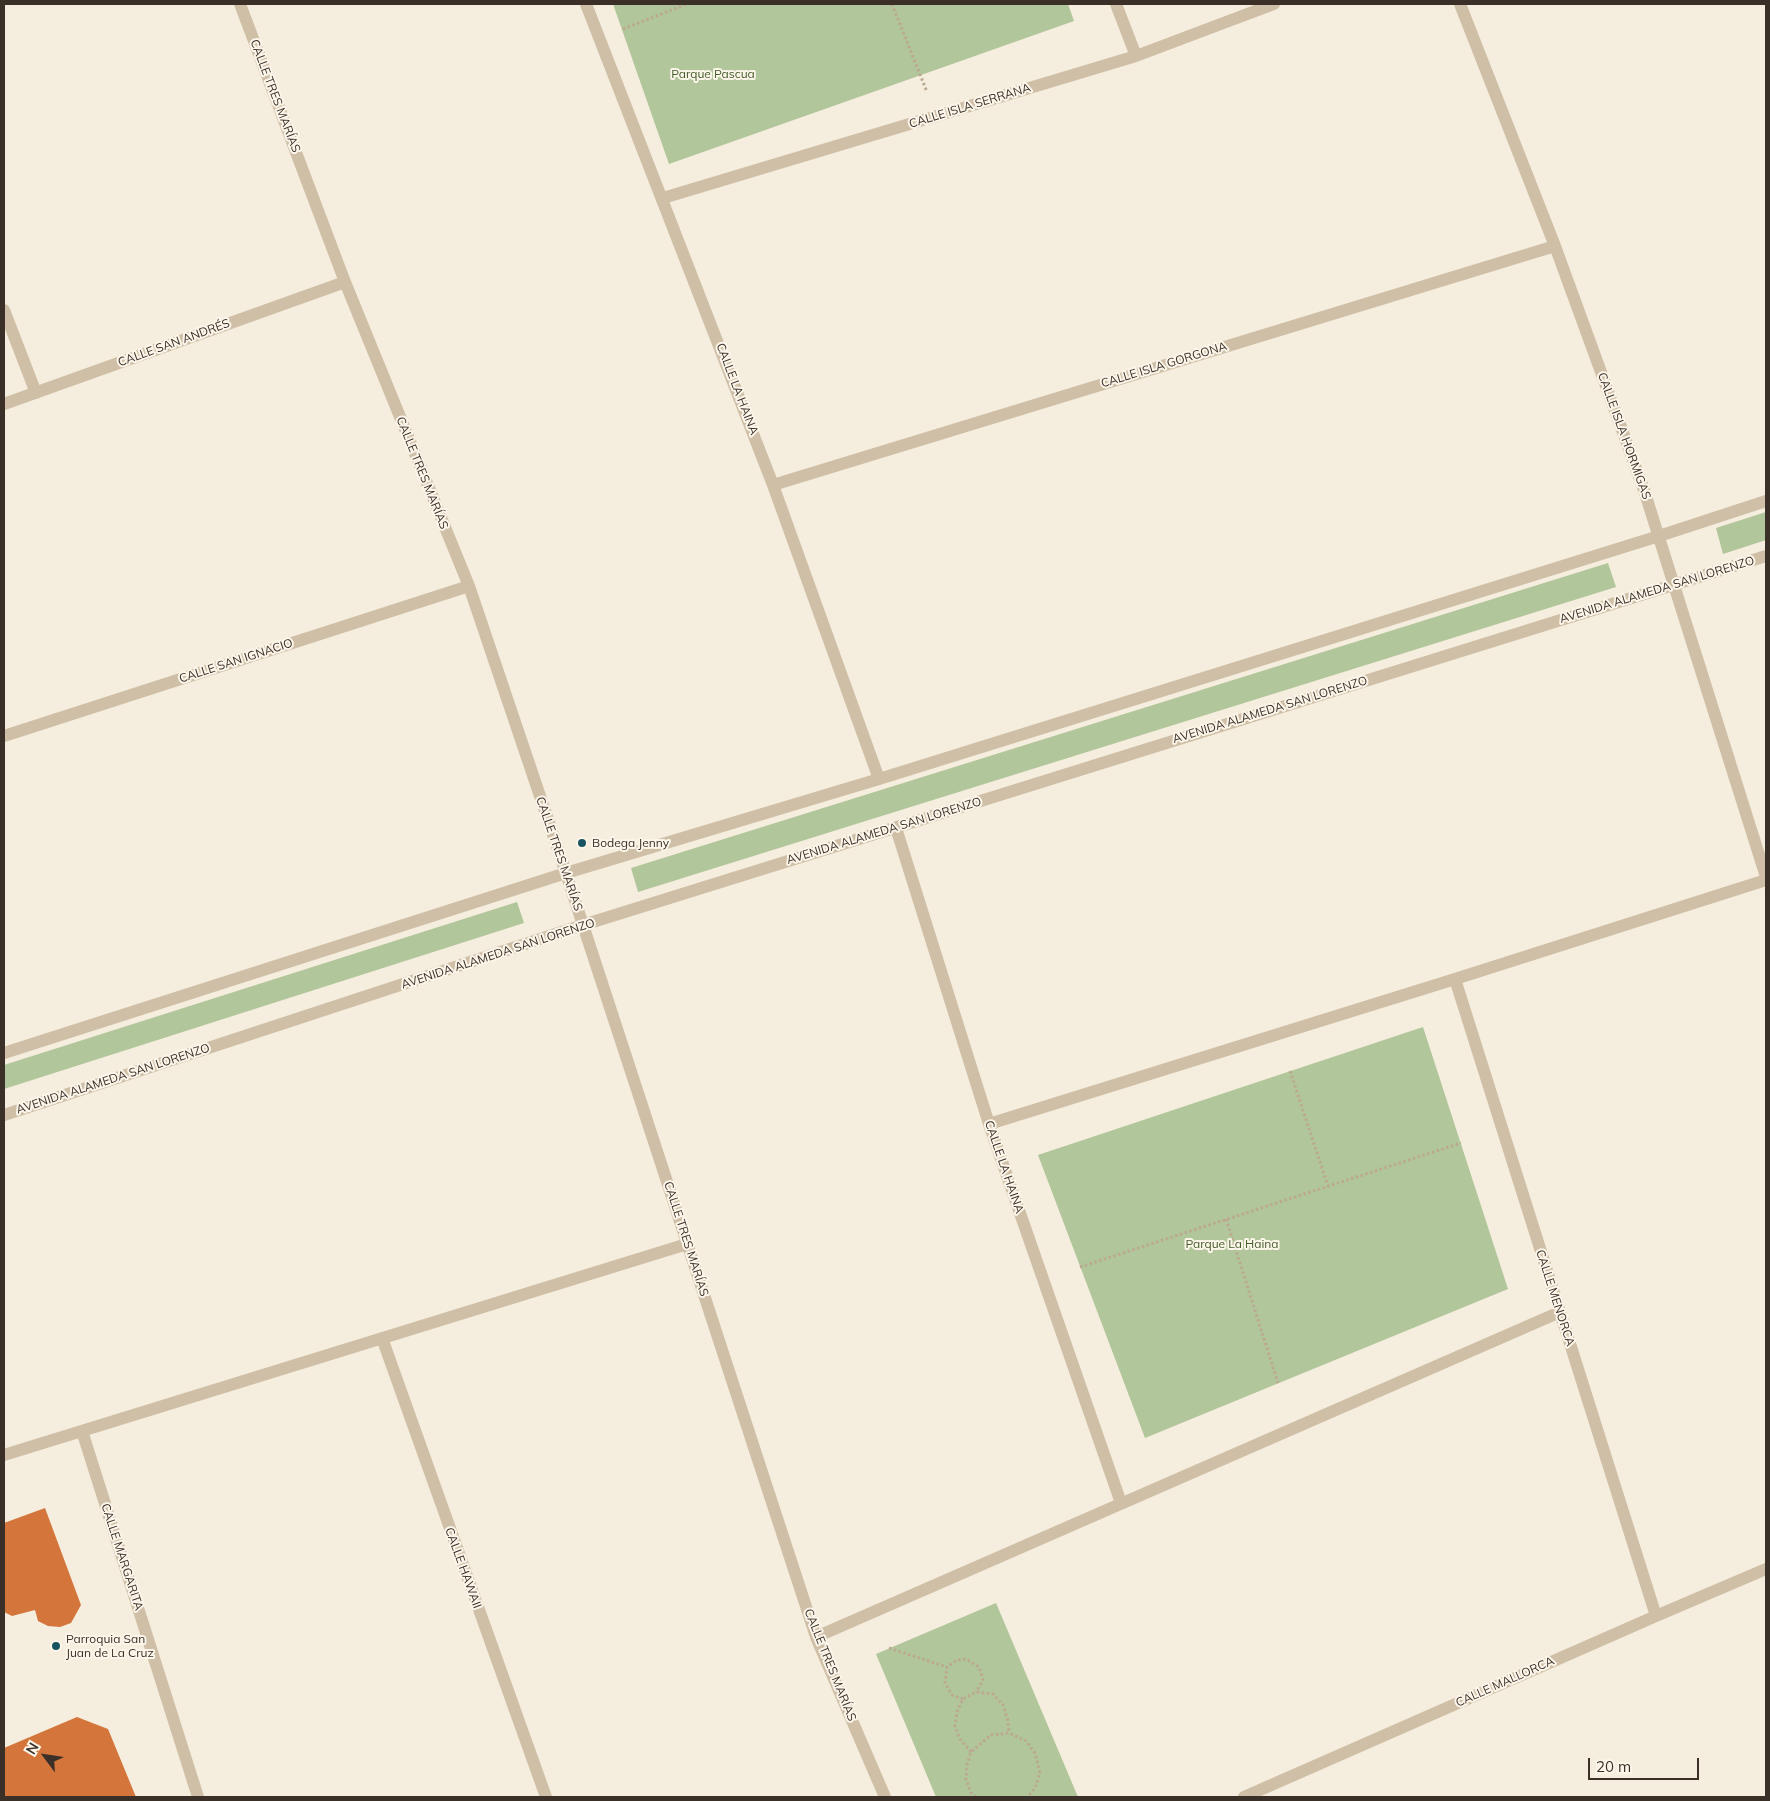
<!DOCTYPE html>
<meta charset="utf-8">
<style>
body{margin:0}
#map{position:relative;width:1770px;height:1801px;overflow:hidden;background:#f5eddd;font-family:Mulish,sans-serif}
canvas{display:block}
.frame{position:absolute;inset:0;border:5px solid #3b3028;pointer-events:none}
.north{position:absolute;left:20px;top:1731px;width:50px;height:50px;-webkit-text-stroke:4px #fcf6ea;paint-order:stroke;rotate:301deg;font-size:14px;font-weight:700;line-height:20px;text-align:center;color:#3b3028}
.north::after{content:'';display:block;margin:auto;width:18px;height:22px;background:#3b3028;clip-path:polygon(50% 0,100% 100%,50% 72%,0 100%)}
.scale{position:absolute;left:1588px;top:1758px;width:111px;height:22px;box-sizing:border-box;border:2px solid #3b3028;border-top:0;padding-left:6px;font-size:15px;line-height:18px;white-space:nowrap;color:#3b3028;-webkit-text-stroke:4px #fcf6ea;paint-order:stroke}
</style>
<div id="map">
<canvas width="1770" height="1801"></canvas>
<div class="frame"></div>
<div class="north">N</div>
<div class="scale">20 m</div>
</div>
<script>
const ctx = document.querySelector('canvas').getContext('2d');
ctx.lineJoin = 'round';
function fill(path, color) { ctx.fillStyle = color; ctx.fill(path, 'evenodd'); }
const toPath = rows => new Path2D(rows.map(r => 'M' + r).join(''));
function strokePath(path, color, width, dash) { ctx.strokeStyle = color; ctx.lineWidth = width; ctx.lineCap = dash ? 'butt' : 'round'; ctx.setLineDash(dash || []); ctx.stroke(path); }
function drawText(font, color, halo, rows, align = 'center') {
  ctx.font = font + ' Mulish,sans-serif'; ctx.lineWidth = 4; ctx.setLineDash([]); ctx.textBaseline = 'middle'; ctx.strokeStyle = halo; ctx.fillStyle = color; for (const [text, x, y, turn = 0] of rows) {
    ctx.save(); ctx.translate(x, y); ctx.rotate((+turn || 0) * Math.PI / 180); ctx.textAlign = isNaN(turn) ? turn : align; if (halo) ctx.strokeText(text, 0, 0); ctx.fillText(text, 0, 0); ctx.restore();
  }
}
fill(toPath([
 [613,4,1068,4,1074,21,669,164],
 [1766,512,1766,540,1723,554,1716,528],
 [1608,563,1616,587,638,892,631,868],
 [517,902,524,923,4,1089,4,1065],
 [1423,1027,1508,1289,1145,1438,1038,1155],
 [996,1603,1078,1797,936,1797,876,1654]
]), '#b1c69a');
fill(toPath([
 [45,1508,81,1605,71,1623,60,1627,48,1626,38,1621,35,1610,12,1616,4,1612,4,1523],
 [77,1717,108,1729,136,1797,4,1797,4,1748]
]), '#d4763c');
strokePath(toPath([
 [892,4,927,92],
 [623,29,687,4],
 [1290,1071,1328,1186],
 [1226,1219,1278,1383],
 [1080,1267,1461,1143],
 [889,1648,947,1667],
 [963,1699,952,1695,945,1683,947,1667,957,1660,966,1659,979,1667,983,1680,976,1692],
 [971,1752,960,1739,955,1726,957,1712,963,1699,976,1692,993,1694,1003,1705,1008,1721,1009,1733],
 [976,1797,971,1793,966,1779,967,1765,971,1752,991,1735,1009,1733,1026,1741,1035,1753,1040,1773,1035,1788,1027,1797]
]), '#bba991', 3, [2.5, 2.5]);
strokePath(toPath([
 [240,4,345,282,469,586,566,873,816,1637,885,1797],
 [586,4,773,485,879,779],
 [1116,4,1136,56],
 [1460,4,1555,246,1644,490,1766,877],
 [663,198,1136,56,1274,4],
 [4,310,36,393],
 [4,404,345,282],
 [773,485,1555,246],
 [4,736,469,586],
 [896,828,989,1124,1121,1503],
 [1455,979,1656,1616],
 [4,1053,566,873,879,779,1659,536,1766,501],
 [4,1115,583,925,1766,556],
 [989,1124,1455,979,1766,880],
 [382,1338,546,1797],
 [82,1431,198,1797],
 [4,1455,687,1244],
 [816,1637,1560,1312],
 [1244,1797,1656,1616,1766,1569]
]), '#cfbfa7', 12);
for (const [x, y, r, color] of [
 [582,843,5,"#185361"],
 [56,1646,5,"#185361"]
]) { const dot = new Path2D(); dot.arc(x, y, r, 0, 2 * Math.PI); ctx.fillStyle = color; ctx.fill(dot); strokePath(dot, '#fcf6ea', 2); }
drawText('12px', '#425c29', '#fcf6ea', [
 ["Parque Pascua",713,74],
 ["Parque La Haina",1232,1244]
]);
drawText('12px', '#3b3028', '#fcf6ea', [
 ["CALLE TRES MARÍAS",275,96,69],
 ["CALLE ISLA SERRANA",970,106,-17],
 ["CALLE SAN ANDRÉS",174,343,-20],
 ["CALLE ISLA GORGONA",1164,365,-17],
 ["CALLE LA HAINA",737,389,69],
 ["CALLE ISLA HORMIGAS",1624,436,70],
 ["CALLE TRES MARÍAS",422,473,68],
 ["AVENIDA ALAMEDA SAN LORENZO",1657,590,-17],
 ["CALLE SAN IGNACIO",236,661,-18],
 ["AVENIDA ALAMEDA SAN LORENZO",1270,710,-17],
 ["AVENIDA ALAMEDA SAN LORENZO",884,831,-17],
 ["CALLE TRES MARÍAS",559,854,71],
 ["AVENIDA ALAMEDA SAN LORENZO",498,954,-18],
 ["AVENIDA ALAMEDA SAN LORENZO",113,1079,-18],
 ["CALLE LA HAINA",1004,1167,71],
 ["CALLE TRES MARÍAS",686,1239,72],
 ["CALLE MENORCA",1555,1298,72],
 ["CALLE MARGARITA",122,1557,72],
 ["CALLE HAWAII",463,1568,70],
 ["CALLE TRES MARÍAS",830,1665,68],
 ["CALLE MALLORCA",1505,1682,-24]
]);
drawText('12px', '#3b3028', '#fcf6ea', [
 ["Bodega Jenny",592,843],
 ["Parroquia San",66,1639],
 ["Juan de La Cruz",66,1653]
], 'left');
</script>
